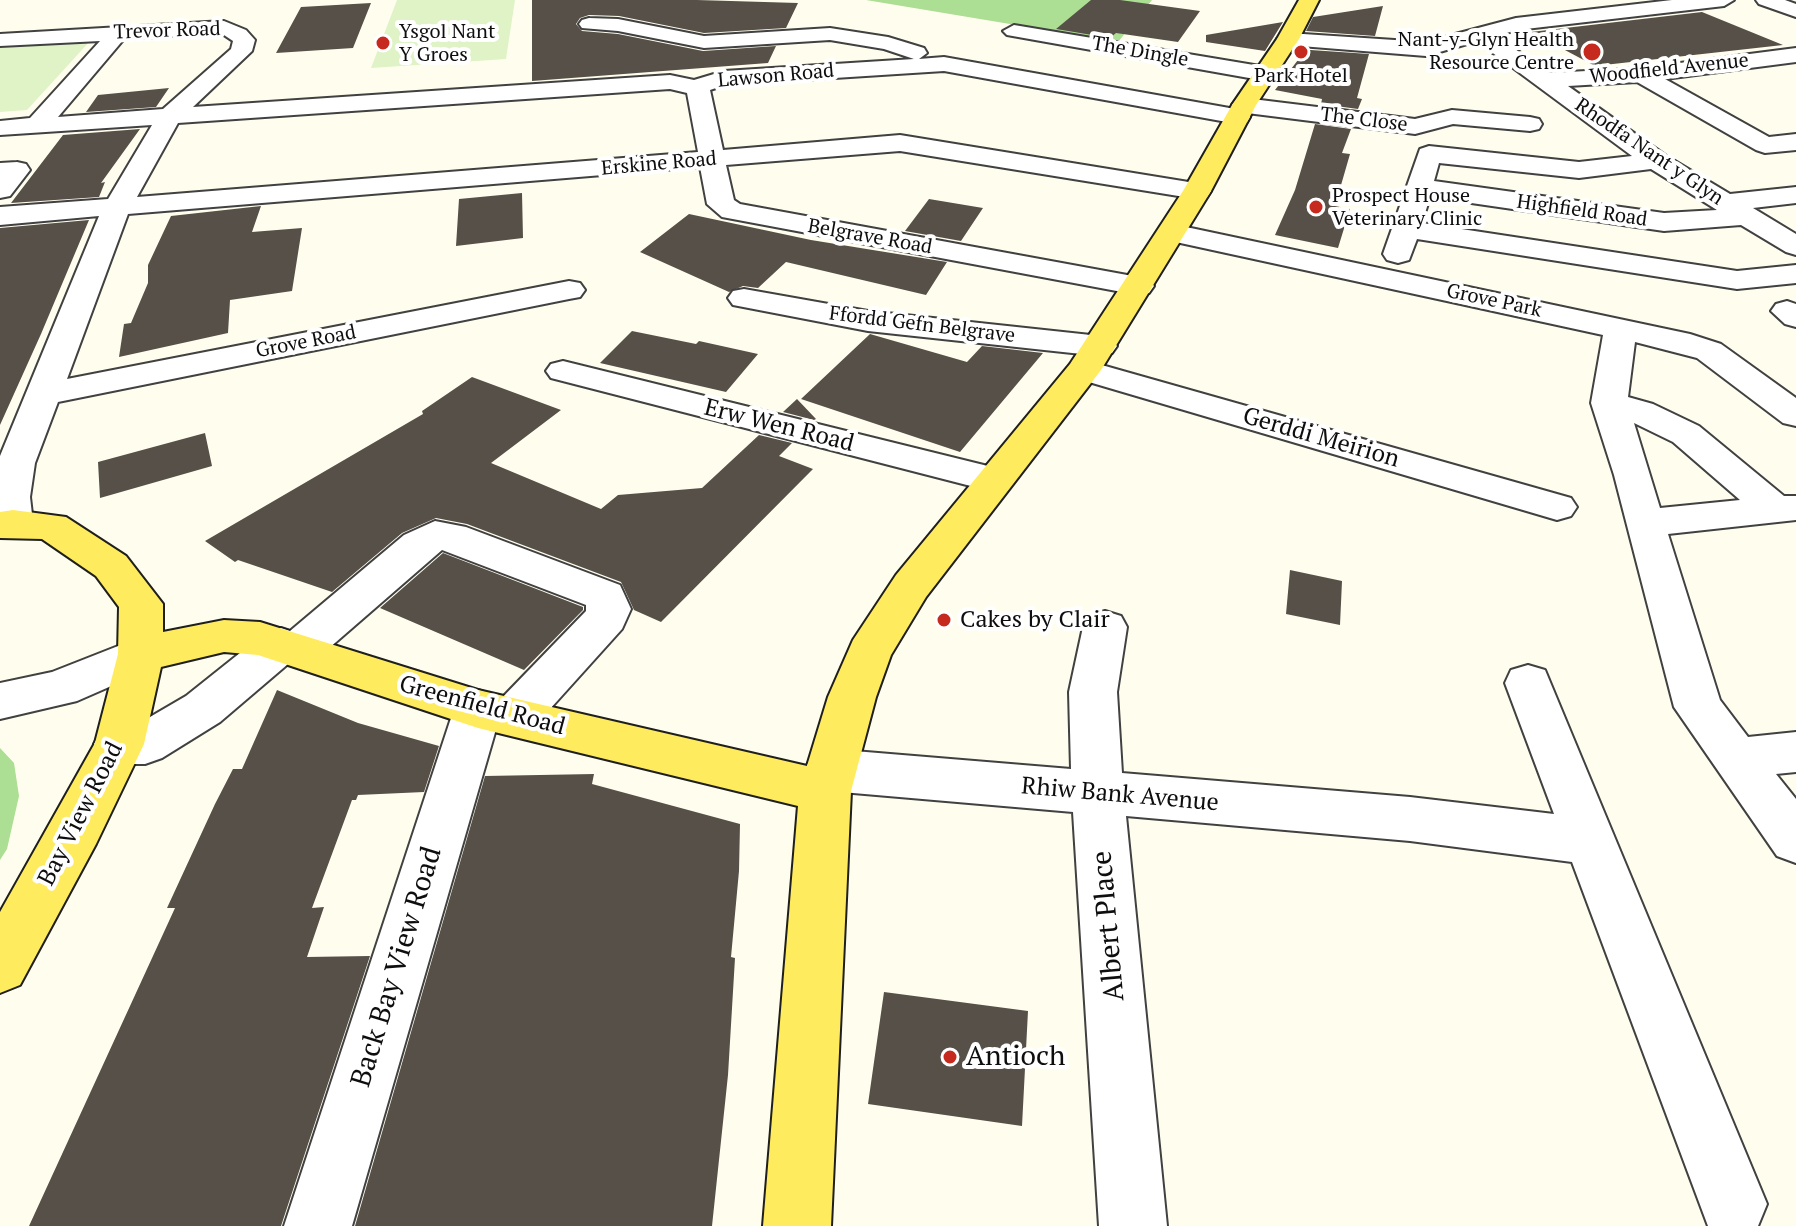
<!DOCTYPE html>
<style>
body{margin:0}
canvas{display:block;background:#fffeee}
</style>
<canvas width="1796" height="1226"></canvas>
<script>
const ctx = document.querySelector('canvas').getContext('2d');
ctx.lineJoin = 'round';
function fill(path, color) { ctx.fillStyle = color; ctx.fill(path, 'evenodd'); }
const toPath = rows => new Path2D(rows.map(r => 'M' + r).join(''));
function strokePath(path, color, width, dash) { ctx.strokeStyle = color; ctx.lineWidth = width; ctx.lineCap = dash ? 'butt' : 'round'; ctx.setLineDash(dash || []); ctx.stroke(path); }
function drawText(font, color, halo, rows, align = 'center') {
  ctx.font = font + ' "PT Serif",serif'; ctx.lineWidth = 8; ctx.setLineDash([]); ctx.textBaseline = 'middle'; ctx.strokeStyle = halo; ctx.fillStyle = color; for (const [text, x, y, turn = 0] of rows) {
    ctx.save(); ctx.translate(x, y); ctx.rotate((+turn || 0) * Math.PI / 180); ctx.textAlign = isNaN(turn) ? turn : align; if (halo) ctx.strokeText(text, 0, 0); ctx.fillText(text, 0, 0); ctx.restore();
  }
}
fill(toPath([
 [866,0,1152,0,1118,42],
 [0,748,14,763,19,796,7,849,0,860]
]), '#acde93');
fill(toPath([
 [397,0,515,0,506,59,371,68],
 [91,40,27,110,0,112,0,45]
]), '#dff3c7');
fill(toPath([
 [532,0,697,0,798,3,786,28,704,33,619,16,589,15,580,18,576,24,582,31,618,34,703,51,776,46,768,63,532,81],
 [1091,0,1120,0,1200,11,1178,42,1116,33,1110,38,1056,29],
 [371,3,353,48,276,53,301,7],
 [1383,6,1375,36,1306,31,1313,17],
 [1702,12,1783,45,1595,66,1531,32],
 [1283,22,1265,51,1206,42,1206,35],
 [1296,49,1369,54,1357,98,1362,99,1358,109,1321,104,1322,99,1275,90,1301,56,1292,55],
 [169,88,156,107,86,112,98,95],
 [1315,124,1351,129,1342,153,1350,154,1335,206,1350,209,1338,248,1275,235,1295,190],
 [140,129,101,183,105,182,99,197,11,203,63,135],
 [522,193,523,238,456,246,459,199],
 [929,199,983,208,961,241,905,231],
 [261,206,252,232,302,228,292,291,230,300,228,333,119,357,124,324,131,323,148,283,148,265,171,216],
 [689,214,811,240,947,262,926,295,786,262,758,288,743,286,729,292,640,252],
 [89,220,41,334,0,425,0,228],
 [632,331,696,344,699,341,758,354,726,392,600,363],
 [870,334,967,362,982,346,1043,353,960,452,801,399],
 [472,377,561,410,491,463,601,509,618,495,702,488,759,435,792,443,779,456,813,469,661,622,634,610,621,582,467,524,436,518,402,533,332,592,238,560,235,562,205,541,423,414,422,411],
 [797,399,816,419,814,420,783,412],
 [205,433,212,466,100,498,98,462],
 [443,553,583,607,583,610,524,670,380,608],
 [1290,570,1342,581,1340,625,1286,614],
 [277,690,358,723,439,746,424,792,358,795,356,800,352,800,312,908,324,907,307,957,370,956,281,1226,29,1226,175,908,167,908,215,804,233,769,242,769],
 [594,774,592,784,740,824,739,871,731,957,735,958,728,1075,712,1226,355,1226,485,776],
 [884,992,1028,1011,1022,1126,868,1104]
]), '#575049');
const minor = toPath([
 [1672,0,1734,0,1724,6,1517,30,1496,36,1550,73,1641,68,1796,48,1796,62,1665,79,1769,137,1796,134,1796,150,1765,153,1756,150,1637,82,1568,86,1665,155,1730,194,1796,187,1796,203,1753,208,1796,234,1796,255,1786,252,1741,225,1664,231,1430,197,1422,223,1737,271,1796,265,1796,283,1737,289,1417,239,1409,260,1398,263,1387,260,1383,254,1420,149,1429,146,1579,162,1632,156,1486,48,1474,42,1426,56,1288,45,1277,39,1288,33,1425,42,1516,18,1672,0],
 [1439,163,1579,178,1651,169,1717,210,1664,213,1434,181,1439,163],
 [1756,0,1785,0,1796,4,1796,17,1759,4,1756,0],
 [589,18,618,19,704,36,830,28,888,37,924,48,927,53,919,59,944,57,1235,109,1232,105,1236,100,1244,98,1415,119,1452,110,1530,117,1539,119,1542,124,1539,129,1530,131,1453,124,1415,134,1247,113,1250,117,1247,122,1238,124,944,71,725,85,710,90,723,150,900,135,1207,185,1211,191,1207,197,1197,199,900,151,726,165,734,200,740,204,1149,279,1154,286,1149,293,1138,295,722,217,707,204,700,167,128,214,67,379,569,281,580,283,585,290,580,297,569,299,58,402,35,463,30,497,33,523,27,532,13,536,0,533,0,456,99,216,0,225,0,207,108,199,152,125,0,135,0,121,30,118,100,41,0,46,0,34,224,21,246,30,255,40,252,51,193,107,670,75,694,80,724,71,914,59,884,49,830,40,704,48,618,31,582,28,579,24,582,20,589,18],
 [221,33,233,41,231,49,163,109,58,117,124,39,221,33],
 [670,89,687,93,698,152,137,197,178,123,670,89],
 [1014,25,1266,67,1274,69,1277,74,1274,79,1266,81,1007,35,1003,31,1014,25],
 [17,162,26,164,30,170,10,196,0,198,0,163,17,162],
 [1172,224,1690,334,1721,344,1796,398,1796,426,1783,423,1697,358,1635,342,1628,397,1653,404,1699,426,1784,496,1796,496,1796,520,1668,534,1720,700,1748,737,1796,732,1796,772,1776,774,1796,799,1796,863,1777,856,1674,707,1614,475,1591,403,1603,335,1162,239,1157,233,1162,227,1172,224],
 [1634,423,1673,442,1740,500,1660,508,1634,423],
 [744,289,868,311,1100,336,1112,339,1117,346,1112,353,1100,356,868,331,733,305,728,298,733,291,744,289],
 [1787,301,1796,304,1796,327,1785,324,1771,311,1776,304,1787,301],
 [1084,360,1571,498,1577,507,1571,516,1557,520,1072,377,1067,370,1072,363,1084,360],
 [563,361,1008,471,1013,480,1008,489,994,492,551,378,546,371,551,364,563,361],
 [435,521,466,527,620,585,631,609,622,629,531,730,514,736,496,729,352,1226,284,1226,454,709,461,696,478,690,495,696,498,702,586,611,586,605,442,550,313,662,297,667,288,664,220,722,162,758,145,764,119,764,102,758,94,744,102,730,119,724,138,724,186,696,265,633,281,628,290,631,404,535,435,521],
 [1105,611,1121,616,1127,627,1117,692,1122,773,1410,797,1554,814,1505,683,1511,670,1528,665,1545,670,1767,1204,1758,1226,1708,1226,1572,862,1410,841,1126,816,1167,1226,1099,1226,1073,812,830,791,812,785,805,770,812,755,830,749,1071,769,1069,692,1083,627,1089,616,1105,611],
 [141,637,157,642,164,654,157,666,77,701,0,719,0,683,52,672,141,637]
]);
const major = toPath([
 [1299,0,1319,0,1299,39,1256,105,1211,191,1101,370,926,597,891,655,876,697,851,791,831,1226,763,1226,798,806,478,728,258,655,224,652,161,667,144,744,96,844,20,985,0,993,0,912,95,743,118,654,119,607,96,576,42,539,0,538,0,512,13,510,66,517,126,556,163,604,163,632,224,620,260,622,478,690,807,766,828,697,853,640,896,575,1070,364,1183,191,1232,105,1277,39,1299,0]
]);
strokePath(minor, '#414141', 4);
strokePath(major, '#1f1f1f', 4);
fill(minor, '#fff');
fill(major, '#ffeb5e');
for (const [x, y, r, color] of [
 [383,43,8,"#c6291d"],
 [1301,52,8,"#c6291d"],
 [1592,52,10,"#c6291d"],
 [1316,207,8,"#c6291d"],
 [944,620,8,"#c6291d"],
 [950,1057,8,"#c6291d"]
]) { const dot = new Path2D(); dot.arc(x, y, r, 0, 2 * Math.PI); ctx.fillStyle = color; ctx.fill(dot); strokePath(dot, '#fff', 3); }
drawText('20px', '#0e0e0e', '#fff', [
 ["Trevor Road",167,31,-2],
 ["The Dingle",1140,52,10],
 ["Woodfield Avenue",1669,69,-6],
 ["Lawson Road",776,76,-5],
 ["The Close",1364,120,7],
 ["Rhodfa Nant y Glyn",1649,152,34],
 ["Erskine Road",659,164,-5],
 ["Highfield Road",1582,211,8],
 ["Belgrave Road",870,237,10],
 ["Grove Park",1494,301,12],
 ["Ffordd Gefn Belgrave",922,325,7],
 ["Grove Road",306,342,-11]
]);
drawText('20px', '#0e0e0e', '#fff', [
 ["Ysgol Nant",399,32],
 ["Y Groes",399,55],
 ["Nant-y-Glyn Health",1574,40,"right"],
 ["Resource Centre",1574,63,"right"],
 ["Park Hotel",1301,76,"center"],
 ["Prospect House",1332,196],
 ["Veterinary Clinic",1332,219]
], 'left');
drawText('24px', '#0e0e0e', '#fff', [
 ["Erw Wen Road",779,426,14],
 ["Gerddi Meirion",1321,438,16],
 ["Greenfield Road",482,706,15],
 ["Rhiw Bank Avenue",1120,795,5],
 ["Bay View Road",81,814,-63]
]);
drawText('24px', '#0e0e0e', '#fff', [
 ["Cakes by Clair",960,620]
], 'left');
drawText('28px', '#0e0e0e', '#fff', [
 ["Albert Place",1109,926,-95],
 ["Back Bay View Road",397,967,-73]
]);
drawText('28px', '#0e0e0e', '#fff', [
 ["Antioch",966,1057]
], 'left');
</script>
